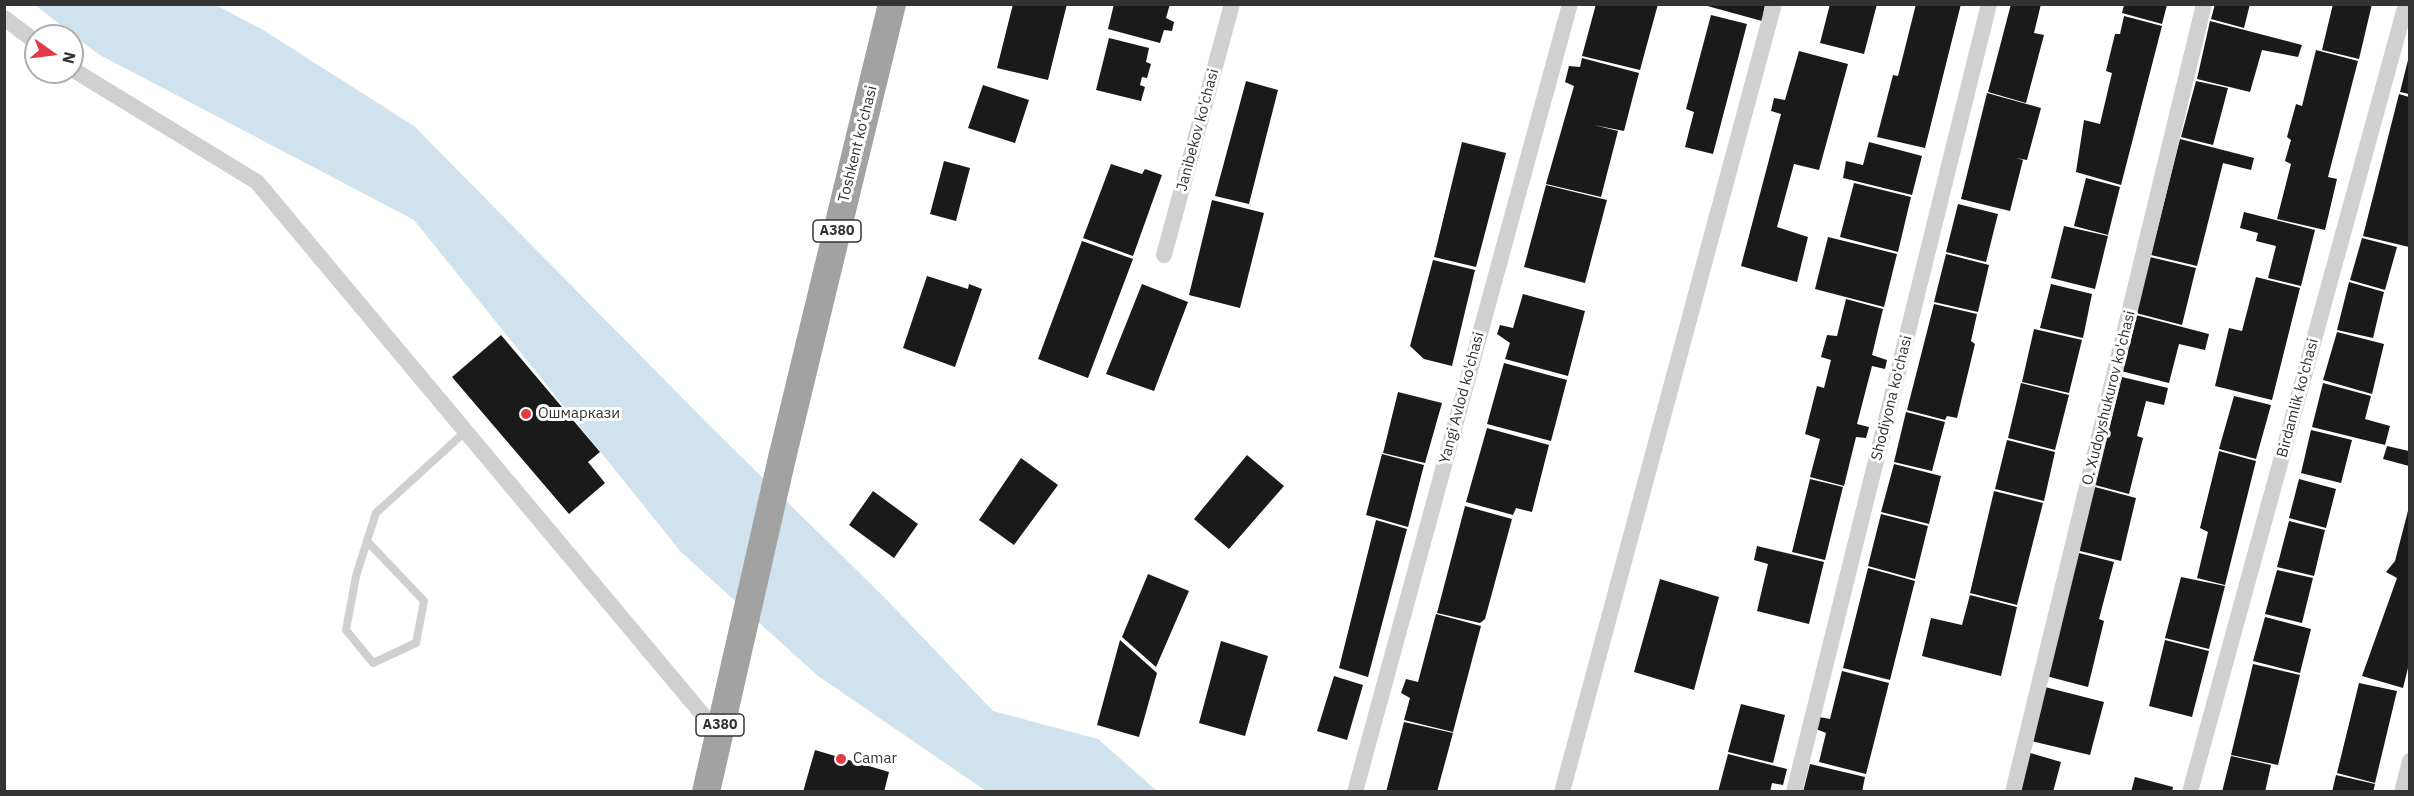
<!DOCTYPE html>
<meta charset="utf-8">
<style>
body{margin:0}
#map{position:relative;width:2414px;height:796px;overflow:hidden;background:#fff;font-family:"IBM Plex Sans",sans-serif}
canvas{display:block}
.frame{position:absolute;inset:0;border:6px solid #333;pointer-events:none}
.north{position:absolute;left:24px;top:24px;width:60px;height:60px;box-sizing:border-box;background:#fff;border:2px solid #adadad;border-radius:50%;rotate:104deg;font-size:16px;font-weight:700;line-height:24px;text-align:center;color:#333}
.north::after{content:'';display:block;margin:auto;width:21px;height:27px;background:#e63946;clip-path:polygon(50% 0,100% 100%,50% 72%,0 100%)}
</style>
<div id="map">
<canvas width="2414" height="796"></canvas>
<div class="frame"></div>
<div class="north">N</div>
</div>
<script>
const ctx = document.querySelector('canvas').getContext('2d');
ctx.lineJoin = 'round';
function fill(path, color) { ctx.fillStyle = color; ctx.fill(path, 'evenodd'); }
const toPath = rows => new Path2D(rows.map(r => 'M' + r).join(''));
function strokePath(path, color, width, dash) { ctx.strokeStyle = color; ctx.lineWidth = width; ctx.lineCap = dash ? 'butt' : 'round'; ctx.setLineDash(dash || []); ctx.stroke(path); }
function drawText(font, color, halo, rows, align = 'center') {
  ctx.font = font + ' "IBM Plex Sans",sans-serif'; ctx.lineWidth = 6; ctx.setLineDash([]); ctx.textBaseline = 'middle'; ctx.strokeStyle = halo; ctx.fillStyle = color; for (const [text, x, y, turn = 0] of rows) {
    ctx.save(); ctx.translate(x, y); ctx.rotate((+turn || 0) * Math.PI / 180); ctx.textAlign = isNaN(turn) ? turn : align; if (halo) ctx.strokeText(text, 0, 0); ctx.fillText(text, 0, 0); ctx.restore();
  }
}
fill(toPath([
 [35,5,216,5,263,30,414,126,709,425,885,598,993,711,1098,739,1157,791,986,791,818,676,681,552,414,220,98,54]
]), '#cfe2ee');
fill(toPath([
 [1013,4,1067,4,1048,80,997,68],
 [1114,4,1170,4,1166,18,1174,22,1172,31,1164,30,1160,43,1108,29],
 [1596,4,1658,4,1640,70,1582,56],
 [1700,4,1765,4,1762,21],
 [1830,4,1877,4,1864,54,1820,43],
 [1916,4,1961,4,1925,148,1877,137,1893,75,1898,76],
 [2011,4,2041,4,2034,33,2044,35,2026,103,1988,92],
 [2215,4,2250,4,2244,28,2211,19],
 [2333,4,2372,4,2359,59,2322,50],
 [2124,5,2167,5,2162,24,2122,13],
 [1711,15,1747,24,1713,154,1685,147,1694,112,1686,109],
 [2124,16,2162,26,2121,185,2076,172,2084,120,2100,124,2112,73,2106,71,2115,34,2120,34],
 [2210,21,2302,45,2298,57,2262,50,2250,92,2197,79],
 [1109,38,1149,48,1146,62,1151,64,1147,78,1142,77,1140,85,1145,87,1141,101,1096,90],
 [2316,50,2358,61,2328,177,2337,179,2325,230,2277,219,2291,164,2285,161,2291,140,2287,137,2296,104,2302,106],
 [1799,51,1848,64,1819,170,1794,164,1777,227,1808,237,1797,282,1741,266,1781,114,1771,111,1774,98,1785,100],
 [2409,56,2409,94,2400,92],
 [1582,58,1639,73,1624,131,1594,125,1618,131,1601,197,1546,184,1574,86,1565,82,1569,66,1580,67],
 [1246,81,1278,90,1249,204,1215,196],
 [2196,81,2228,88,2213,145,2181,137],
 [983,85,1029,100,1015,143,968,128],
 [1987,93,2041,108,2027,160,2016,158,2023,160,2010,211,1961,199],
 [2399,94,2409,97,2409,247,2363,236],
 [2180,139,2254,158,2251,170,2223,163,2197,266,2151,255],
 [1462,142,1506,153,1476,267,1434,257],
 [1869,142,1922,156,1912,195,1843,178,1846,161,1863,165],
 [944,161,970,168,956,221,930,214],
 [1111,164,1142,174,1145,169,1162,175,1133,256,1083,238],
 [2086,178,2120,187,2108,235,2074,226],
 [1854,183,1911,197,1898,252,1840,237],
 [1546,185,1607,200,1585,283,1524,267],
 [1212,200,1264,213,1240,308,1189,295],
 [1958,204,1998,214,1986,262,1946,252],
 [2244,212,2315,230,2301,286,2268,278,2276,246,2256,241,2258,233,2240,228],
 [2064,226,2108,236,2095,289,2051,278],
 [1828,237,1897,254,1884,307,1815,289],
 [2362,238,2397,247,2385,290,2350,280],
 [1082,241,1133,259,1088,378,1038,359],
 [1946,254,1989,265,1978,312,1934,302],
 [2150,257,2196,268,2182,325,2136,313],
 [1433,260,1475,270,1452,366,1424,359,1410,346],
 [927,276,968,289,969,284,982,289,955,367,903,348],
 [2256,277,2300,288,2272,400,2215,386,2229,328,2242,331],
 [2349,282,2384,292,2373,338,2337,330],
 [1142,284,1188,302,1154,391,1106,374],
 [2051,284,2092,294,2083,338,2040,328],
 [1523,294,1585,311,1568,376,1505,359,1510,343,1497,334,1500,325,1513,328],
 [1846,299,1883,309,1872,355,1887,360,1885,369,1872,366,1857,424,1869,427,1866,438,1856,437,1844,486,1810,477,1820,439,1805,434,1817,386,1824,388,1831,360,1821,357,1827,335,1837,336],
 [1934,304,1977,314,1971,341,1975,344,1957,418,1947,416,1945,420,1907,410],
 [2136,315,2209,334,2205,350,2179,344,2169,383,2121,371],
 [2034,329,2082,340,2069,393,2022,382],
 [2337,332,2384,344,2372,394,2323,380],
 [501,335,600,452,588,462,605,483,569,514,452,377],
 [1504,363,1567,380,1551,441,1487,424],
 [2122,377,2168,388,2164,405,2146,401,2137,436,2143,438,2129,494,2095,485],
 [2021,383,2069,395,2055,450,2008,438],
 [2323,383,2371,396,2365,419,2390,426,2385,445,2312,427],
 [1398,392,1442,403,1425,463,1383,453],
 [2234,396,2271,405,2256,459,2219,449],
 [1906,412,1945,422,1932,471,1894,462],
 [1487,428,1549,445,1532,512,1516,508,1513,515,1466,502],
 [2311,430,2352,440,2341,483,2301,473],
 [2007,440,2055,452,2044,501,1995,489],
 [2387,446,2409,451,2409,466,2383,459],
 [2219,451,2256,461,2225,585,2197,578,2208,532,2200,528],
 [1382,454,1424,465,1408,527,1366,515],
 [1247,455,1284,486,1229,549,1194,519],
 [1021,458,1058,485,1014,545,979,520],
 [1894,464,1941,476,1929,524,1881,512],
 [1810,479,1843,487,1825,560,1792,552],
 [2299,479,2336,489,2326,528,2289,518],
 [2095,487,2136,498,2121,561,2076,550],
 [873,491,918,524,894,558,849,525],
 [1994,491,2043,503,2017,605,1970,593],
 [1465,506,1512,519,1485,619,1480,623,1437,613],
 [2409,507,2409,664,2403,688,2362,676,2397,578,2386,572,2395,561],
 [1881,514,1928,526,1915,579,1868,566],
 [1376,520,1407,529,1368,677,1339,668],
 [2289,521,2325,530,2314,576,2277,567],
 [1757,546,1824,562,1809,624,1757,611,1768,564,1754,560],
 [2075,552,2114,562,2099,619,2104,621,2088,687,2046,676],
 [1868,568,1915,581,1890,680,1843,668],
 [2277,570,2313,578,2302,623,2265,614],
 [1148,574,1189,591,1156,667,1122,637],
 [2181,577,2225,586,2209,649,2165,638],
 [1660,579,1719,597,1694,690,1634,672],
 [1970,595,2017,607,2001,676,1922,656,1931,618,1962,625],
 [1436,614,1481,626,1453,732,1404,720,1410,698,1401,693,1406,679,1418,682],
 [2265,617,2311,629,2300,673,2253,661],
 [1120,640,1157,673,1139,737,1097,725],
 [2165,640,2209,651,2192,717,2149,706],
 [1221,641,1268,656,1245,736,1199,723],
 [2253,664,2300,675,2278,765,2231,755],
 [1842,671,1889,683,1866,774,1819,762,1826,733,1816,729,1819,717,1830,719],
 [1334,676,1363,685,1347,740,1317,731],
 [2359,683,2397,691,2375,783,2337,773],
 [2041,686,2104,702,2090,755,2027,740],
 [1741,704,1785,715,1773,763,1728,752],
 [1404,722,1453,733,1437,792,1386,792],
 [815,750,889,772,884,792,803,792],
 [2027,752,2061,762,2053,792,2016,792],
 [1728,754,1787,769,1783,785,1772,783,1770,792,1718,792],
 [2231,756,2271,765,2265,792,2222,792],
 [1810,764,1865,777,1862,792,1803,792],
 [2336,775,2375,784,2373,792,2332,792],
 [2135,777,2173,787,2172,792,2131,792]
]), '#1a1a1a');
strokePath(toPath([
 [367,541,424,601,416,643,373,663,346,630,356,576,367,541,376,513,467,430]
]), '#d0d0d0', 8);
strokePath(toPath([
 [4,18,36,42],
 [72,69,257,182,718,733],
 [1164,255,1232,4],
 [1355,792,1570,4],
 [1562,792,1774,4],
 [1794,792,1989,4],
 [2013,792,2204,4],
 [2190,792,2406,4],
 [2402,792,2410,761]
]), '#d0d0d0', 16);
strokePath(toPath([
 [706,792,782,458,892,4]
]), '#a2a2a2', 28);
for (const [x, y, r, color] of [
 [526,414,6,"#e63946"],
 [841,759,6,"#e63946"]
]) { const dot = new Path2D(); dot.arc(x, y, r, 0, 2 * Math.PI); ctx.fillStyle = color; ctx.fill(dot); strokePath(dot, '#fff', 2); }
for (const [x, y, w] of [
 [837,231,48],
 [720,725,48]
]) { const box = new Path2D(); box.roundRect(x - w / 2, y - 11, w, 22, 4.5); ctx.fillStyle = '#fff'; ctx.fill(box); strokePath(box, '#333', 1.5); }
drawText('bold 14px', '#333', null, [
 ["A380",837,231],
 ["A380",720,725]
]);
drawText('15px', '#333', '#fff', [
 ["Janibekov ko'chasi",1198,130,-75],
 ["Toshkent ko'chasi",858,144,-76],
 ["Yangi Avlod ko'chasi",1462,398,-75],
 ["Shodiyona ko'chasi",1892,398,-76],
 ["O. Xudoyshukurov ko'chasi",2109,398,-76],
 ["Birdamlik ko'chasi",2298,398,-75]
]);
drawText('15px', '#333', '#fff', [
 ["Ошмаркази",538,414],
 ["Camar",853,759]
], 'left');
</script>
